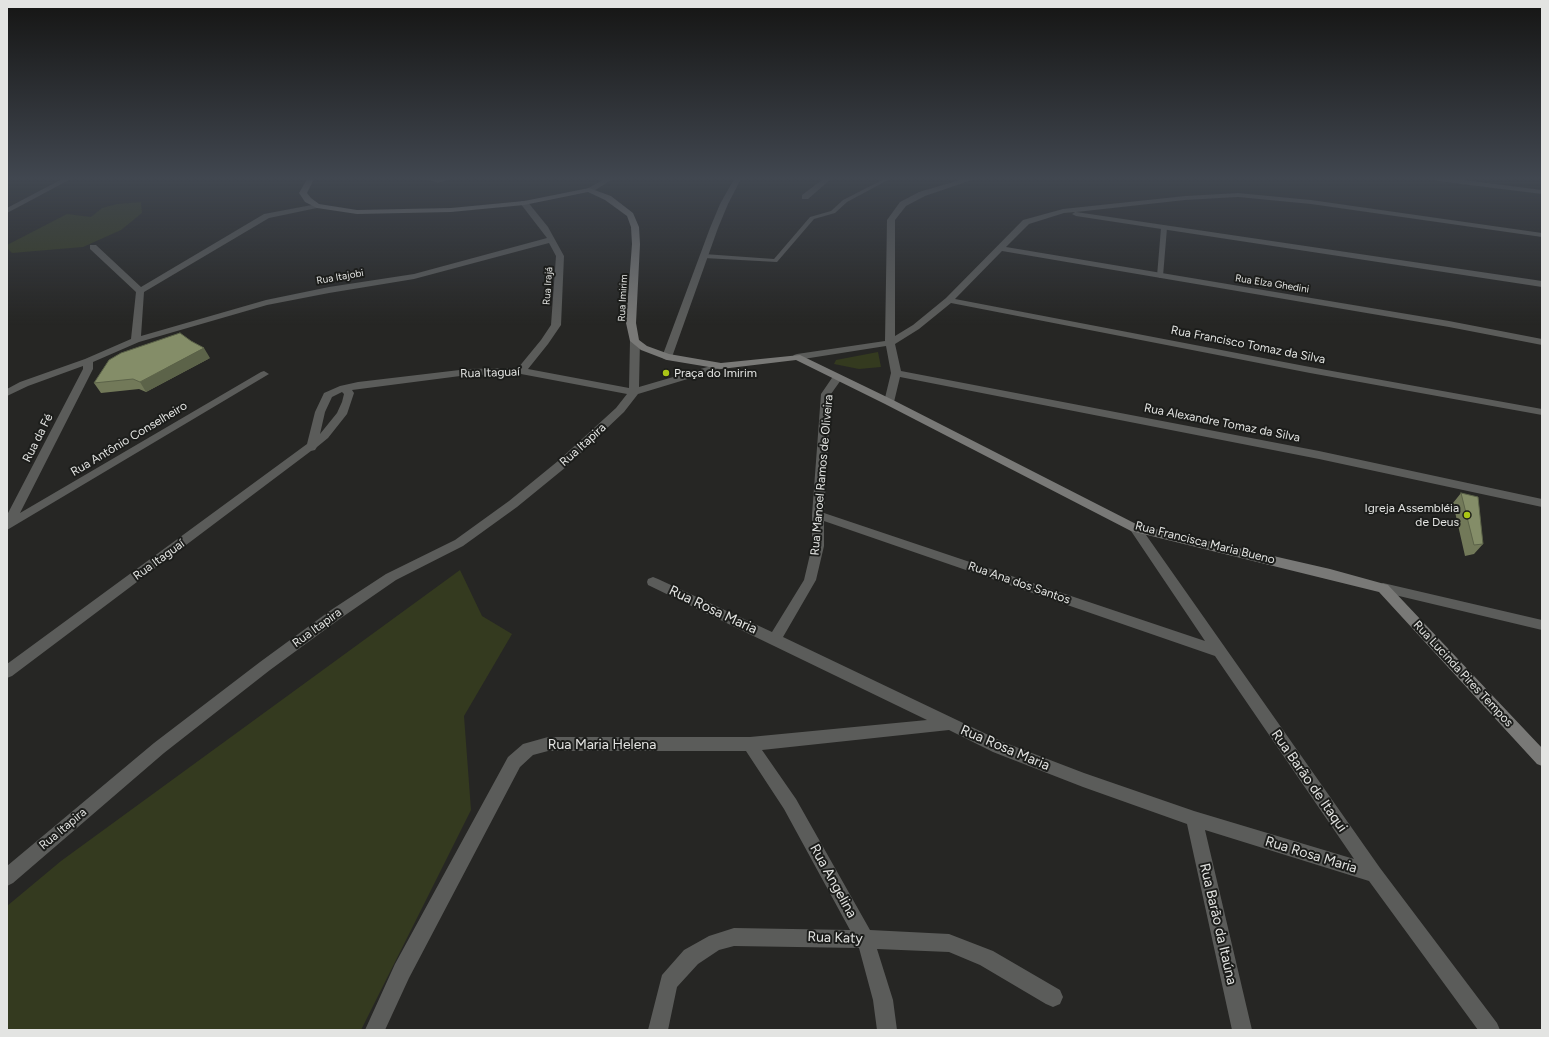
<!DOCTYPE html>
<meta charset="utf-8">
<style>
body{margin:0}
#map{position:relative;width:1549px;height:1037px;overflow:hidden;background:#262624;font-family:Figtree,sans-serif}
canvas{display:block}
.frame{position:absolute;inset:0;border:8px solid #e3e4e2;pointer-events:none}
</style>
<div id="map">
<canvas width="1549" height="1037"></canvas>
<div class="frame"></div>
</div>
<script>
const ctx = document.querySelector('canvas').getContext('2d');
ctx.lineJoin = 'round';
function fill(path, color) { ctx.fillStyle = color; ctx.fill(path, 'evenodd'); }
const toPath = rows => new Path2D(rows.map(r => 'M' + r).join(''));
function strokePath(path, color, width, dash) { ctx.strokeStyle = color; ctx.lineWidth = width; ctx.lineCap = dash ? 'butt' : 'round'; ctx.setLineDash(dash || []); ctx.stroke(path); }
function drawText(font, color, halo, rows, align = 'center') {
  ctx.font = font + ' Figtree,sans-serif'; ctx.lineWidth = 4; ctx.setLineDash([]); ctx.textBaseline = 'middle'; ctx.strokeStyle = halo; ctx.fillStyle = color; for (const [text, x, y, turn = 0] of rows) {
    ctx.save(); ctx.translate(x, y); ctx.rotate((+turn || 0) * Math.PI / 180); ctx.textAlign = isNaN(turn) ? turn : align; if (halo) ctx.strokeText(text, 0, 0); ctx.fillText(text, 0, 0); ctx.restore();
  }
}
fill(toPath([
 [141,202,142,213,121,230,83,247,12,253,7,248,7,245,67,214,91,217,102,208,117,204],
 [878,352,881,367,859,369,834,364,836,360],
 [460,570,482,616,512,634,464,716,471,810,361,1030,7,1030,7,906,61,861]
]), '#343a1f');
fill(toPath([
 [884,179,890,179,847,202,835,213,814,219,777,262,704,258,701,256,704,254,774,259,810,217,831,211,843,200,884,179],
 [1164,226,1167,228,1163,276,1160,278,1157,276,1161,228,1164,226]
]), '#5b5c5a');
fill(toPath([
 [62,179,71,179,7,213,7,208,62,179],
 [426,179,451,179,438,183,426,179],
 [604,179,613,179,592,192,586,192,585,190,604,179],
 [734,179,741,179,728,204,718,228,672,357,667,360,664,359,662,357,710,228,720,204,734,179],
 [823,179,831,179,808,199,802,199,802,195,823,179],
 [963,179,975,179,925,196,906,206,895,220,895,336,913,325,946,298,1023,220,1063,209,1185,196,1238,193,1311,200,1542,233,1542,237,1311,204,1238,197,1185,200,1076,212,1542,281,1542,287,1076,216,1072,214,1075,212,1064,213,1029,224,1006,247,1449,321,1542,339,1542,345,1449,327,1002,251,955,299,1310,367,1542,409,1542,415,1310,373,951,303,919,329,895,344,901,371,1319,451,1542,499,1542,507,1319,459,900,377,894,402,889,405,884,402,891,373,886,346,797,360,794,359,792,357,794,355,797,354,885,341,887,220,900,202,919,192,963,179],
 [1434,179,1457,179,1542,190,1542,194,1437,181,1434,179],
 [521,201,527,201,548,227,564,256,561,325,548,344,528,369,629,388,630,341,635,338,640,341,639,387,721,363,724,364,726,366,724,368,638,394,624,412,566,467,517,507,463,546,396,580,341,618,270,670,164,753,13,883,7,886,7,866,154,743,260,662,331,610,386,574,455,540,509,501,558,461,616,408,627,394,521,374,468,375,352,390,354,393,347,414,328,438,317,447,315,450,311,451,12,676,7,678,7,664,307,444,315,412,324,393,340,386,358,382,468,369,518,368,541,340,551,325,556,256,549,243,414,279,329,293,267,305,139,342,93,362,93,369,20,513,261,372,264,371,269,374,7,530,7,515,83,369,83,366,28,386,7,396,7,389,20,382,85,359,131,339,136,292,90,249,90,245,96,245,141,287,264,214,317,204,321,206,317,208,269,218,144,292,141,336,266,300,329,287,414,274,547,238,520,203,521,201],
 [342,392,344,394,342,402,337,413,320,434,325,412,332,397,342,392],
 [838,374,843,377,831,394,824,513,1205,641,1129,528,1131,525,1135,524,1139,525,1380,868,1497,1023,1500,1030,1478,1030,1369,881,1205,830,1252,1030,1232,1030,1187,824,1083,787,993,752,949,730,762,750,796,799,870,930,949,934,993,951,1060,990,1063,997,1060,1004,1053,1007,1046,1004,980,965,949,952,877,949,893,1000,897,1030,877,1030,873,1000,859,948,734,946,719,950,698,964,677,987,668,1030,648,1030,662,975,684,950,709,936,734,928,850,930,784,809,746,751,548,751,533,755,520,767,409,978,385,1030,365,1030,395,964,508,757,523,744,548,737,750,737,927,720,648,585,647,582,648,579,653,577,658,579,772,632,804,580,812,546,812,515,821,394,834,375,838,374],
 [824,521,1215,656,1354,859,1194,811,1084,773,1003,742,783,637,816,580,824,546,824,521],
 [1383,583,1542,620,1542,630,1378,591,1376,588,1378,585,1383,583]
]), '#5b5c5a');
fill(toPath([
 [307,179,314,179,307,193,311,198,319,204,357,210,451,208,524,201,589,188,611,196,633,213,639,227,640,244,636,323,639,340,647,346,669,354,721,363,800,355,893,400,1138,525,1330,569,1388,585,1542,748,1542,766,1537,764,1379,592,1131,531,885,404,796,360,721,369,667,360,641,350,630,341,626,323,632,244,631,227,627,216,605,200,588,192,524,205,451,212,357,214,317,208,305,202,299,193,307,179]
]), '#797977');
fill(toPath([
 [210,358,146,392,139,389,101,393,94,383],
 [1461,493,1483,544,1474,554,1465,556,1453,503]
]), '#727959');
fill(toPath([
 [204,348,210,358,146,392,140,382]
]), '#5c6349');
const building = toPath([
 [180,333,191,341,204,348,140,382,133,379,94,383,109,360,121,353,180,333],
 [1461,493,1478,497,1483,544,1474,545,1461,493]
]);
fill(building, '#848d68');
strokePath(building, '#5c6349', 1);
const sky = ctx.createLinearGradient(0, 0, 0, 325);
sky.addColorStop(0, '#151514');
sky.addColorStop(0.55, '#414750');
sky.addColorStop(1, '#41475000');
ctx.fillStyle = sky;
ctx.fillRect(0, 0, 1549, 325);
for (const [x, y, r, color] of [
 [666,373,4,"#abc616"],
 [1467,515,4,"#abc616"]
]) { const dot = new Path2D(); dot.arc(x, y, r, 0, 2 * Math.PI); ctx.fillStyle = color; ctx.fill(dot); strokePath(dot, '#1c1d1b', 1.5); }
drawText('10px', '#e3e4e2', '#1c1d1b', [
 ["Rua Itajobi",340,277,-10],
 ["Rua Elza Ghedini",1272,284,9],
 ["Rua Irajá",548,286,-86],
 ["Rua Imirim",623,298,-87]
]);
drawText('12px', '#e3e4e2', '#1c1d1b', [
 ["Rua Francisco Tomaz da Silva",1248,345,11],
 ["Rua Itaguaí",490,373,-2],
 ["Rua Alexandre Tomaz da Silva",1222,423,11],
 ["Rua da Fé",38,438,-63],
 ["Rua Antônio Conselheiro",129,439,-31],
 ["Rua Itapira",583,445,-42],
 ["Rua Manoel Ramos de Oliveira",822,475,-85],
 ["Rua Francisca Maria Bueno",1205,543,14],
 ["Rua Itaguaí",159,560,-36],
 ["Rua Ana dos Santos",1019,583,19],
 ["Rua Itapira",317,628,-36],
 ["Rua Lucinda Pires Tempos",1463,674,47],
 ["Rua Itapira",63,829,-40]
]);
drawText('12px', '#e3e4e2', '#1c1d1b', [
 ["Praça do Imirim",674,373],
 ["Igreja Assembléia",1459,508,"right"],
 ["de Deus",1459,522,"right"]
], 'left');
drawText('14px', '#e3e4e2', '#1c1d1b', [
 ["Rua Rosa Maria",713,610,25],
 ["Rua Maria Helena",602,745],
 ["Rua Rosa Maria",1005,748,23],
 ["Rua Barão de Itaqui",1309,781,55],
 ["Rua Rosa Maria",1311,855,17],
 ["Rua Angelina",833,881,61],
 ["Rua Barão da Itaúna",1218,924,77],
 ["Rua Katy",835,938,2]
]);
</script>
